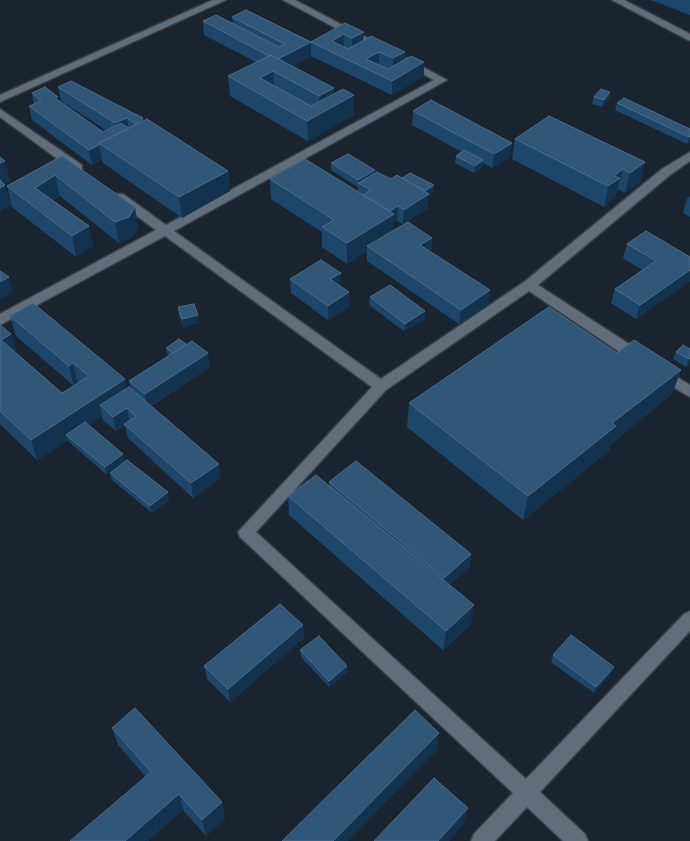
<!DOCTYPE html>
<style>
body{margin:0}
canvas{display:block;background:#19242f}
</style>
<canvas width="690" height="841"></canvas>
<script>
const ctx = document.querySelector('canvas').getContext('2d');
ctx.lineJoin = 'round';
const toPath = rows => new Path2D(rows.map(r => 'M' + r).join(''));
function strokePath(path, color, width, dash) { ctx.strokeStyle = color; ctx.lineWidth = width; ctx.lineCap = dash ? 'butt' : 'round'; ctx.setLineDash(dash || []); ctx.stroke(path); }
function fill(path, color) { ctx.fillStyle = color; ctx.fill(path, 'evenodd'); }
const street = toPath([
 [213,0,226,0,0,102,0,95,213,0],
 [283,0,295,0,388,49,383,52,379,51,283,0],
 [612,0,624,0,690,34,690,41,612,0],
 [406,58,447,80,174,231,381,379,524,282,662,169,690,152,690,161,670,175,538,285,646,355,648,359,646,363,636,363,529,291,386,390,256,532,526,779,684,614,690,611,690,631,540,792,585,834,588,841,563,841,527,807,495,841,471,841,474,834,513,793,240,537,238,532,372,387,165,236,0,325,0,314,156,230,115,200,113,197,115,194,123,194,166,225,434,80,402,63,401,61,406,58],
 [0,109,82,165,82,171,74,171,0,117,0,109],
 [660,367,690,385,690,397,655,376,653,372,660,367]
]);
strokePath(street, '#374049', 3);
fill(street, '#606d7a');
fill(toPath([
 [651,0,690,0,690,15],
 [232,17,311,42,311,56,292,66,334,94,354,115,308,141,230,96,228,76,256,62,204,35,203,21,233,23],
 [345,23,363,40,405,52,404,60,424,62,424,76,392,95,311,56,311,42],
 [58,87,143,118,144,121,228,171,230,191,182,218,103,163,102,160,92,165,32,120,29,106,34,104,32,93,59,101,103,132,106,130,61,101],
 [610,92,609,99,602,107,592,104,594,97],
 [617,103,690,129,690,142,687,144,615,110],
 [413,111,512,143,510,157,492,168,483,163,482,168,474,173,455,163,456,156,462,152,412,125],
 [515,139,645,162,640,182,625,193,618,189,617,190,615,198,604,207,512,159],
 [62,156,138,227,133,237,119,243,60,196,53,200,89,226,93,246,76,257,12,207,7,186],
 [331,163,375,170,375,172,391,179,402,178,433,192,428,196,428,208,403,224,397,220,393,223,393,230,432,238,431,252,490,290,488,305,459,324,367,261,367,251,347,264,322,247,322,232,271,199,270,179,358,192,358,187,331,170],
 [690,196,690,217,683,213,687,199],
 [627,244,690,257,690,281,636,319,611,303,615,289,642,270,623,258],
 [341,273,341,287,349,292,349,307,328,320,291,293,290,279],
 [370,297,425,311,425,319,404,331,369,305],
 [178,307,199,323,183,327,179,315],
 [10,316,127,388,131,389,129,381,168,356,166,348,210,367,151,406,221,478,193,498,128,438,125,426,116,431,103,420,102,417,89,425,123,454,125,461,106,474,69,442,68,440,37,460,0,424,0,325,18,355,62,393,74,386,16,336],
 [690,349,690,363,686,367,673,359,676,352],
 [617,353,681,370,672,394,611,444,609,451,523,520,407,427,409,403],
 [110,473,169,500,152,513,112,480],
 [329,482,471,554,469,568,449,585,471,624,443,650,289,515,288,496,329,486],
 [303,625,304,638,230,702,207,679,204,666],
 [300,650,347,666,347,673,329,687,301,657],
 [553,655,614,667,611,674,594,693,551,662],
 [112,728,225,818,206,836,183,810,146,777,118,745]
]), '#1d476a');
fill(toPath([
 [364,32,363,45,352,52,352,38],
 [344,34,344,48,332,41],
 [311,42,311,56,277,73,277,60],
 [379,52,379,65,366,59],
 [405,52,404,66,393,72,393,58],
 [424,62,424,76,392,95,392,81],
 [273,71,274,91,260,78],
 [334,88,334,106,354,95,354,115,308,141,307,121,319,114,319,96],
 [610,92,609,99,602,107,604,100],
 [127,118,129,131,117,137,115,123],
 [690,136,690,142,687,144,689,137],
 [512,143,510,157,492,168,494,154],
 [99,145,102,160,92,165,89,150],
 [483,160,482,168,474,173,475,166],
 [5,161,10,181,0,186,0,163],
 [645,162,640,182,625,193,630,173],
 [623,169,615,198,604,207,608,186,614,176],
 [375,170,375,178,358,183,358,187,358,180],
 [228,171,230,191,182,218,179,197],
 [55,175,60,196,41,208,35,188],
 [5,185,11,205,0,211,0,188],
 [434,185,433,192,428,196,428,208,403,224,404,210,423,192],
 [398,206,397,220,393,223,393,234,367,246,367,251,347,264,347,243],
 [135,207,138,227,133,237,119,243,115,222],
 [89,226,93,246,76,257,72,236],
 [432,238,431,252,420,245],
 [690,270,690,281,636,319,640,305],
 [341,273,341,288,330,279],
 [9,277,13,291,0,300,0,282],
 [490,290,488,305,459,324,461,310],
 [349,292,349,307,328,320,328,306],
 [425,311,425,319,404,331,405,324],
 [198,315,199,323,183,327,182,319],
 [11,334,18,355,1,340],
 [208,353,210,367,147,408,145,394],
 [690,358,690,363,686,367,689,359],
 [73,363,78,383,74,386,69,366],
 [681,370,672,394,611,444,609,451,523,520,528,496,612,423],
 [125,379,130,399,100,405,102,417,70,438,66,435,68,440,37,460,31,440],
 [127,408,130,422,124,424,125,426,116,431,113,417],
 [123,454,125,461,106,474,105,467],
 [219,464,221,478,193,498,191,483],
 [168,492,169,500,152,513,150,506],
 [471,554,469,568,442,591,444,578],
 [474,605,471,624,443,650,446,631],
 [303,625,304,638,230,702,228,689],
 [347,666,347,673,329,687,329,681],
 [614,667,611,674,594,693,596,687],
 [439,733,437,750,348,841,333,841],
 [179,794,183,810,148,841,125,841],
 [222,802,225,818,206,836,202,820],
 [468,808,464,824,449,841,438,841]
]), '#13324d');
const building = toPath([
 [246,10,311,42,278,59,271,55,269,56,203,21,216,15,279,47,285,44,232,17,246,10],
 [345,23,364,32,352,38,344,34,332,41,348,49,371,36,405,52,393,58,379,52,366,59,388,69,411,56,424,62,392,81,311,42,345,23],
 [271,55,334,88,319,96,273,71,260,78,311,106,343,89,354,95,307,121,228,76,271,55],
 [71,81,143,118,136,124,127,118,115,123,58,87,71,81],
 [45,87,58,97,55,98,103,132,121,123,129,128,99,143,99,145,89,150,29,106,41,101,32,93,45,87],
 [601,89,610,92,604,100,594,97,601,89],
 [624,98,690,129,690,136,689,137,617,103,624,98],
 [431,100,512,143,494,154,413,111,431,100],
 [549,116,645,162,630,173,623,169,614,176,620,178,608,186,515,139,549,116],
 [147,119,228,171,179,197,99,143,147,119],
 [464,150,483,160,475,166,456,156,464,150],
 [348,154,375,170,358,180,331,163,348,154],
 [62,156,135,207,129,217,115,222,55,175,35,188,89,226,72,236,7,186,62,156],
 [0,157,5,161,0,163,0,157],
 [305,159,394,214,347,243,322,227,334,220,270,179,305,159],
 [377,172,391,179,397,175,429,194,404,210,398,206,390,211,363,195,371,190,358,183,377,172],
 [410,173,434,185,425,191,402,178,410,173],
 [0,180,5,185,0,188,0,180],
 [408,222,432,238,420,245,490,290,461,310,367,246,408,222],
 [646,231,690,257,690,270,640,305,615,289,656,261,627,244,646,231],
 [321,260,341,273,330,279,349,292,328,306,290,279,321,260],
 [0,271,9,277,0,282,0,271],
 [390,285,425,311,405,324,370,297,390,285],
 [33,303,125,379,31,440,0,411,0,325,11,334,1,340,62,393,89,376,73,363,69,366,10,316,33,303],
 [194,304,198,315,182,319,178,307,194,304],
 [549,307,617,353,634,340,681,370,612,423,616,426,528,496,409,403,549,307],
 [179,339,186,344,173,353,166,348,179,339],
 [192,341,208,353,145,394,129,381,192,341],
 [683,345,690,349,690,358,689,359,676,352,683,345],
 [129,387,219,464,191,483,124,424,136,417,127,408,113,417,100,405,129,387],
 [85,422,123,454,105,467,66,435,85,422],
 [127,460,168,492,150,506,110,473,127,460],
 [356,461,471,554,444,578,329,482,356,461],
 [316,475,474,605,446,631,288,496,316,475],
 [280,604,303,625,228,689,204,666,280,604],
 [571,635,614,667,596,687,553,655,571,635],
 [319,636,347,666,329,681,300,650,319,636],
 [135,708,222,802,202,820,179,794,125,841,70,841,151,772,112,728,135,708],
 [415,710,439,733,333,841,282,841,415,710],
 [434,778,468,808,438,841,374,841,434,778]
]);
fill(building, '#315778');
strokePath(building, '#4b6c89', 1);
</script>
